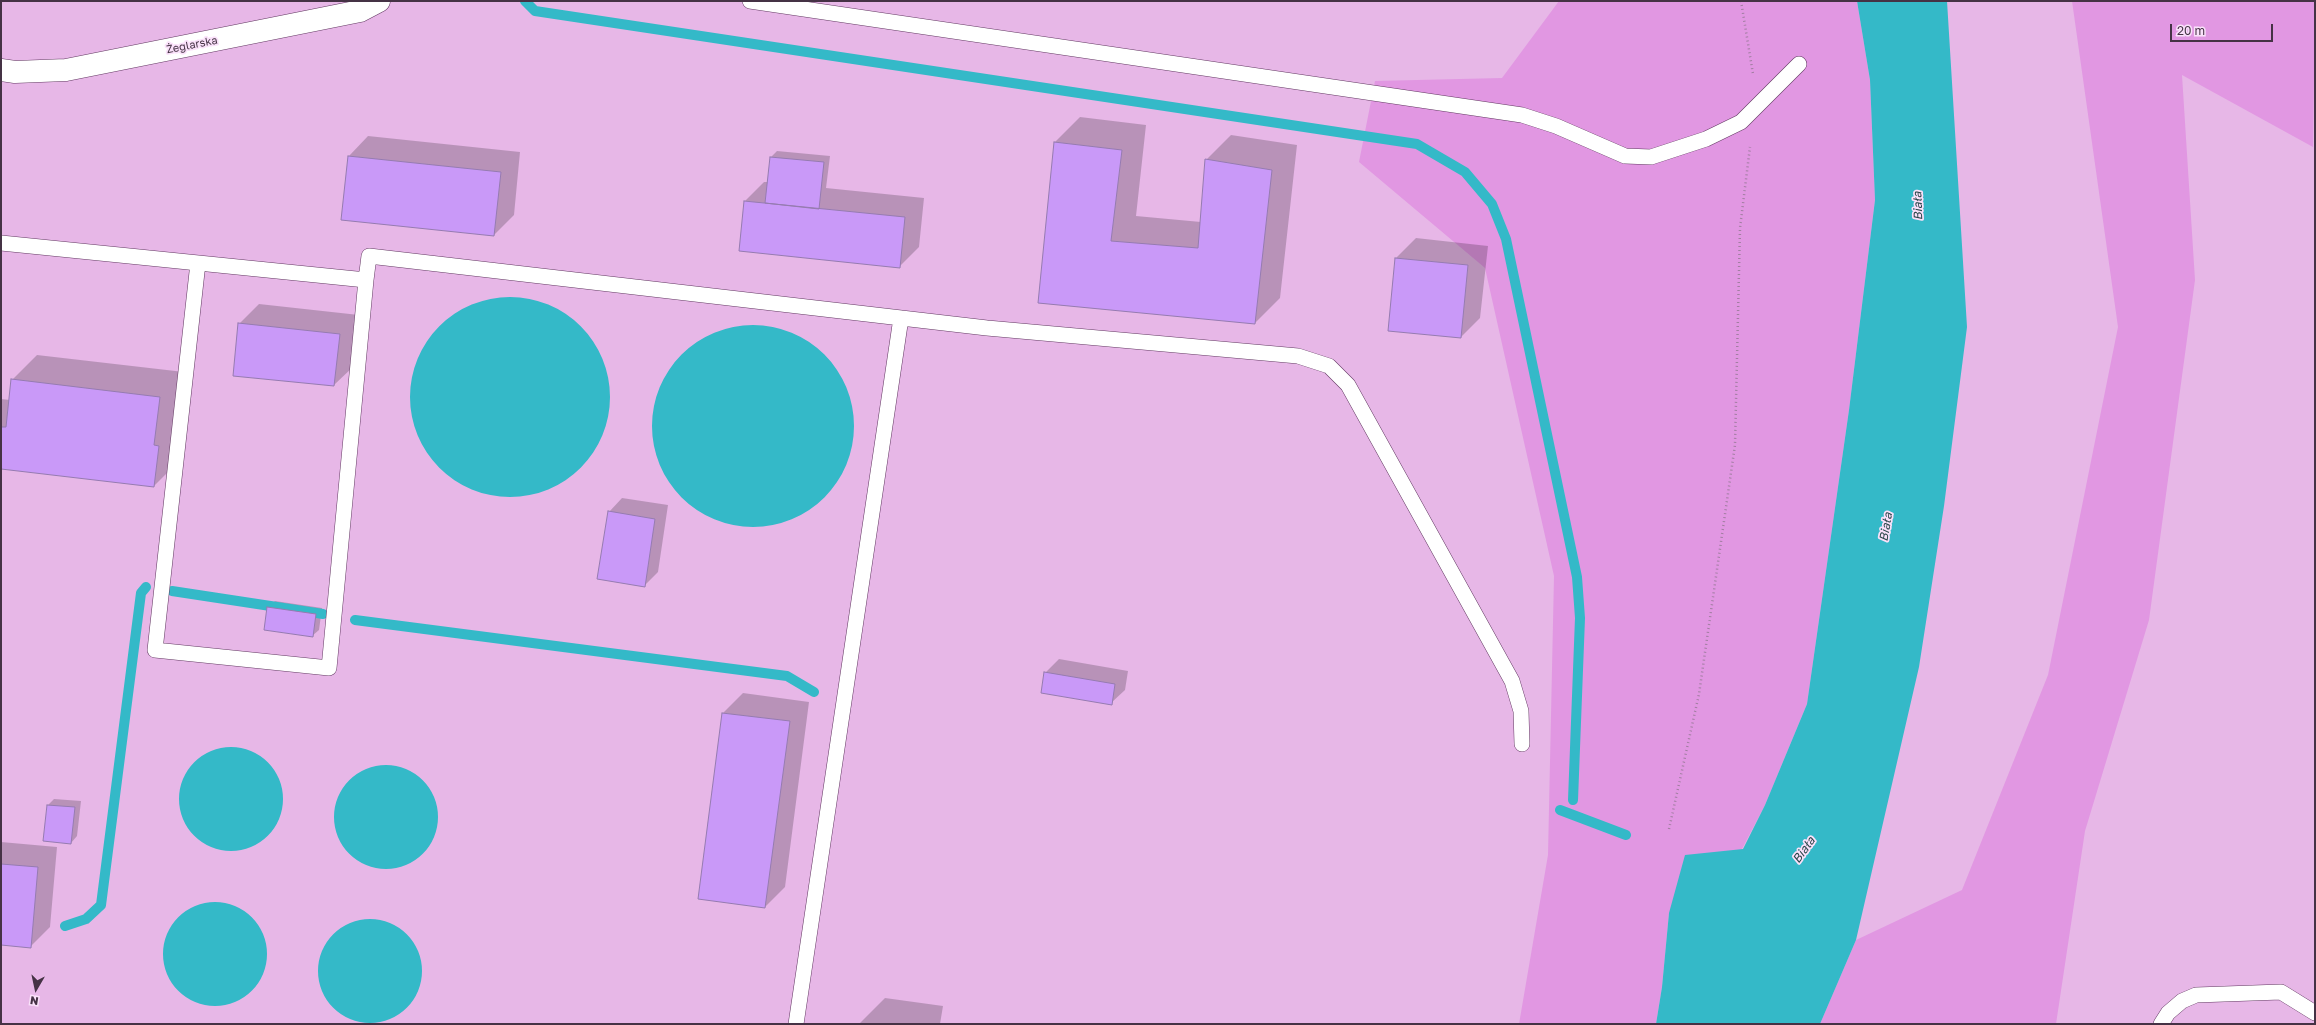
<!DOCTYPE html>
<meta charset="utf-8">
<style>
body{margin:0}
#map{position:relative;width:2316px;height:1025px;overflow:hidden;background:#e7b7e7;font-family:"Golos Text",sans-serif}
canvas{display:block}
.frame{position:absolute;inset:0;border:2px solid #453245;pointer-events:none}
.north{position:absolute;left:16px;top:969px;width:40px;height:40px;-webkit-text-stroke:3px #fae1fa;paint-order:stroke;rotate:189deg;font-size:11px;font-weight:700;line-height:16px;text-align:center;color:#453245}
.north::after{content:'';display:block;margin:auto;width:14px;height:18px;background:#453245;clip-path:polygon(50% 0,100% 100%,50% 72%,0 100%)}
.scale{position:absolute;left:2170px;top:24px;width:103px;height:18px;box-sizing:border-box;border:2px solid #453245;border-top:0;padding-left:5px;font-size:12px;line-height:14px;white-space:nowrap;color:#453245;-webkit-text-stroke:3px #fae1fa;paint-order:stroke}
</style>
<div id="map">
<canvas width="2316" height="1025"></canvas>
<div class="frame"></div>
<div class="north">N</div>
<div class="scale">20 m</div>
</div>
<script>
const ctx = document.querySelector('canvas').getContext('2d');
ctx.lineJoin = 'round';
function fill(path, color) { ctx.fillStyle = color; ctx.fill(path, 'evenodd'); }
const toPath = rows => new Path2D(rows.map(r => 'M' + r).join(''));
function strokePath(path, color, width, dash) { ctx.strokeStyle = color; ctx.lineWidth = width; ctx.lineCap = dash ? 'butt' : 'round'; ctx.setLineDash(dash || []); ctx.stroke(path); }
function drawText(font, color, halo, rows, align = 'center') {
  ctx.font = font + ' "Golos Text",sans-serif'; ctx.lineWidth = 3.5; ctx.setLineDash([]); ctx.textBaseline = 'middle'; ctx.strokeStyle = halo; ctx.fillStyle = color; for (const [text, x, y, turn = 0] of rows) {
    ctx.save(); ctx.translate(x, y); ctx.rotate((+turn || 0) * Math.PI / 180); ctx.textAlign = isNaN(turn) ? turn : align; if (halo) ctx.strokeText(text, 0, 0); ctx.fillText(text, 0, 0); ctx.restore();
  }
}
fill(toPath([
 [1559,1,1857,1,1870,80,1875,200,1849,410,1807,704,1765,805,1742,849,1669,913,1662,987,1656,1024,1519,1024,1548,855,1554,576,1485,268,1359,162,1375,81,1502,78],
 [2072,1,2315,1,2313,147,2182,75,2195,280,2149,620,2085,831,2056,1024,1820,1024,1856,940,1962,890,2048,675,2118,327]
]), '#e197e2');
fill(toPath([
 [1857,1,1947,1,1967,327,1944,506,1919,667,1856,940,1820,1024,1656,1024,1662,987,1669,913,1685,855,1743,849,1765,805,1807,704,1849,410,1875,200,1870,80],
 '410 397a100 100 0 1 1 200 0a100 100 0 1 1-200 0Z',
 '652 426a101 101 0 1 1 202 0a101 101 0 1 1-202 0Z',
 '179 799a52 52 0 1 1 104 0a52 52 0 1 1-104 0Z',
 '334 817a52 52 0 1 1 104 0a52 52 0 1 1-104 0Z',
 '163 954a52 52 0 1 1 104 0a52 52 0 1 1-104 0Z',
 '318 971a52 52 0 1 1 104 0a52 52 0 1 1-104 0Z'
]), '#34b9c8');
fill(toPath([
 [1080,117,1146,125,1136,216,1201,222,1206,160,1231,135,1297,145,1280,298,1255,323,1039,303,1055,142],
 [368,136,520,152,514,215,494,235,349,156],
 [777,151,830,156,826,188,924,198,919,247,899,267,745,201,764,182,768,182,771,157],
 [1416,238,1488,246,1480,318,1461,337,1389,330,1396,258],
 [259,304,359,315,354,366,334,385,239,324],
 [37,355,184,372,179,461,154,486,1,468,1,399,10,400,12,380],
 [622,498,668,505,658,572,644,586,609,512],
 [275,601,322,608,319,630,312,636,268,607],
 [1059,659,1128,671,1125,690,1111,703,1045,673],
 [743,693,809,702,785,887,765,907,699,898,723,713],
 [54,799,81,801,77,836,71,843,48,805],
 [1,842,57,847,50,927,30,947,1,944],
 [885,998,943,1006,940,1024,859,1024]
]), '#0003');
strokePath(toPath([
 [525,1,535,11,1417,144,1465,172,1492,204,1506,239,1577,577,1580,618,1573,800],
 [172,591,323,614],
 [355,620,787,676,814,692],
 [1560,810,1626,835],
 [65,926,86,919,101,905,141,593,146,587]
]), '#34b9c8', 10);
const building = toPath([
 [1054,142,1122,150,1111,241,1198,248,1205,159,1272,170,1255,324,1038,303,1054,142],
 [348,156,501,172,494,236,341,220,348,156],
 [770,157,824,162,819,209,765,203,770,157],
 [744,201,905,217,900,268,739,251,744,201],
 [1395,258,1468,265,1461,338,1388,331,1395,258],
 [238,323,340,334,334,386,233,376,238,323],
 [11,379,160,397,154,445,159,446,154,487,1,469,1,427,6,427,11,379],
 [608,511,655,519,645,587,597,579,608,511],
 [267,607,316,614,313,637,264,630,267,607],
 [1044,672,1115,684,1112,705,1041,693,1044,672],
 [722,713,790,721,765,908,698,899,722,713],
 [47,805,75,807,71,844,43,841,47,805],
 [1,864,38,867,31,948,1,945,1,864]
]);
fill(building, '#c999f8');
strokePath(building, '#957bb0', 1);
const lane = toPath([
 [750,1,1522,115,1556,126,1625,156,1651,157,1706,139,1741,122,1799,64],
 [1,243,366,280,369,256,987,328,1298,356,1329,366,1348,385,1512,681,1521,711,1522,744],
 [198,263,155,650,329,668,366,280],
 [796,1024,901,318],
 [2161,1024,2168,1013,2182,1001,2196,995,2281,992,2315,1013]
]);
const street = toPath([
 [1,70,15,72,66,70,360,11,379,1]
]);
strokePath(lane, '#633a63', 16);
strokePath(street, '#633a63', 23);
strokePath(toPath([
 [1741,1,1753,74],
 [1669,829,1699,694,1735,445,1740,228,1750,147]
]), '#a27ea2', 2.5, [1, 3]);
strokePath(lane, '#fff', 15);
strokePath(street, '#fff', 22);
drawText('11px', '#453245', '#fae1fa', [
 ["Żeglarska",192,45,-11]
]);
drawText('italic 12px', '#294548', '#fae1fa', [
 ["Biała",1918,206,-92],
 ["Biała",1886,527,-80],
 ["Biała",1804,850,-54]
]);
</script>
